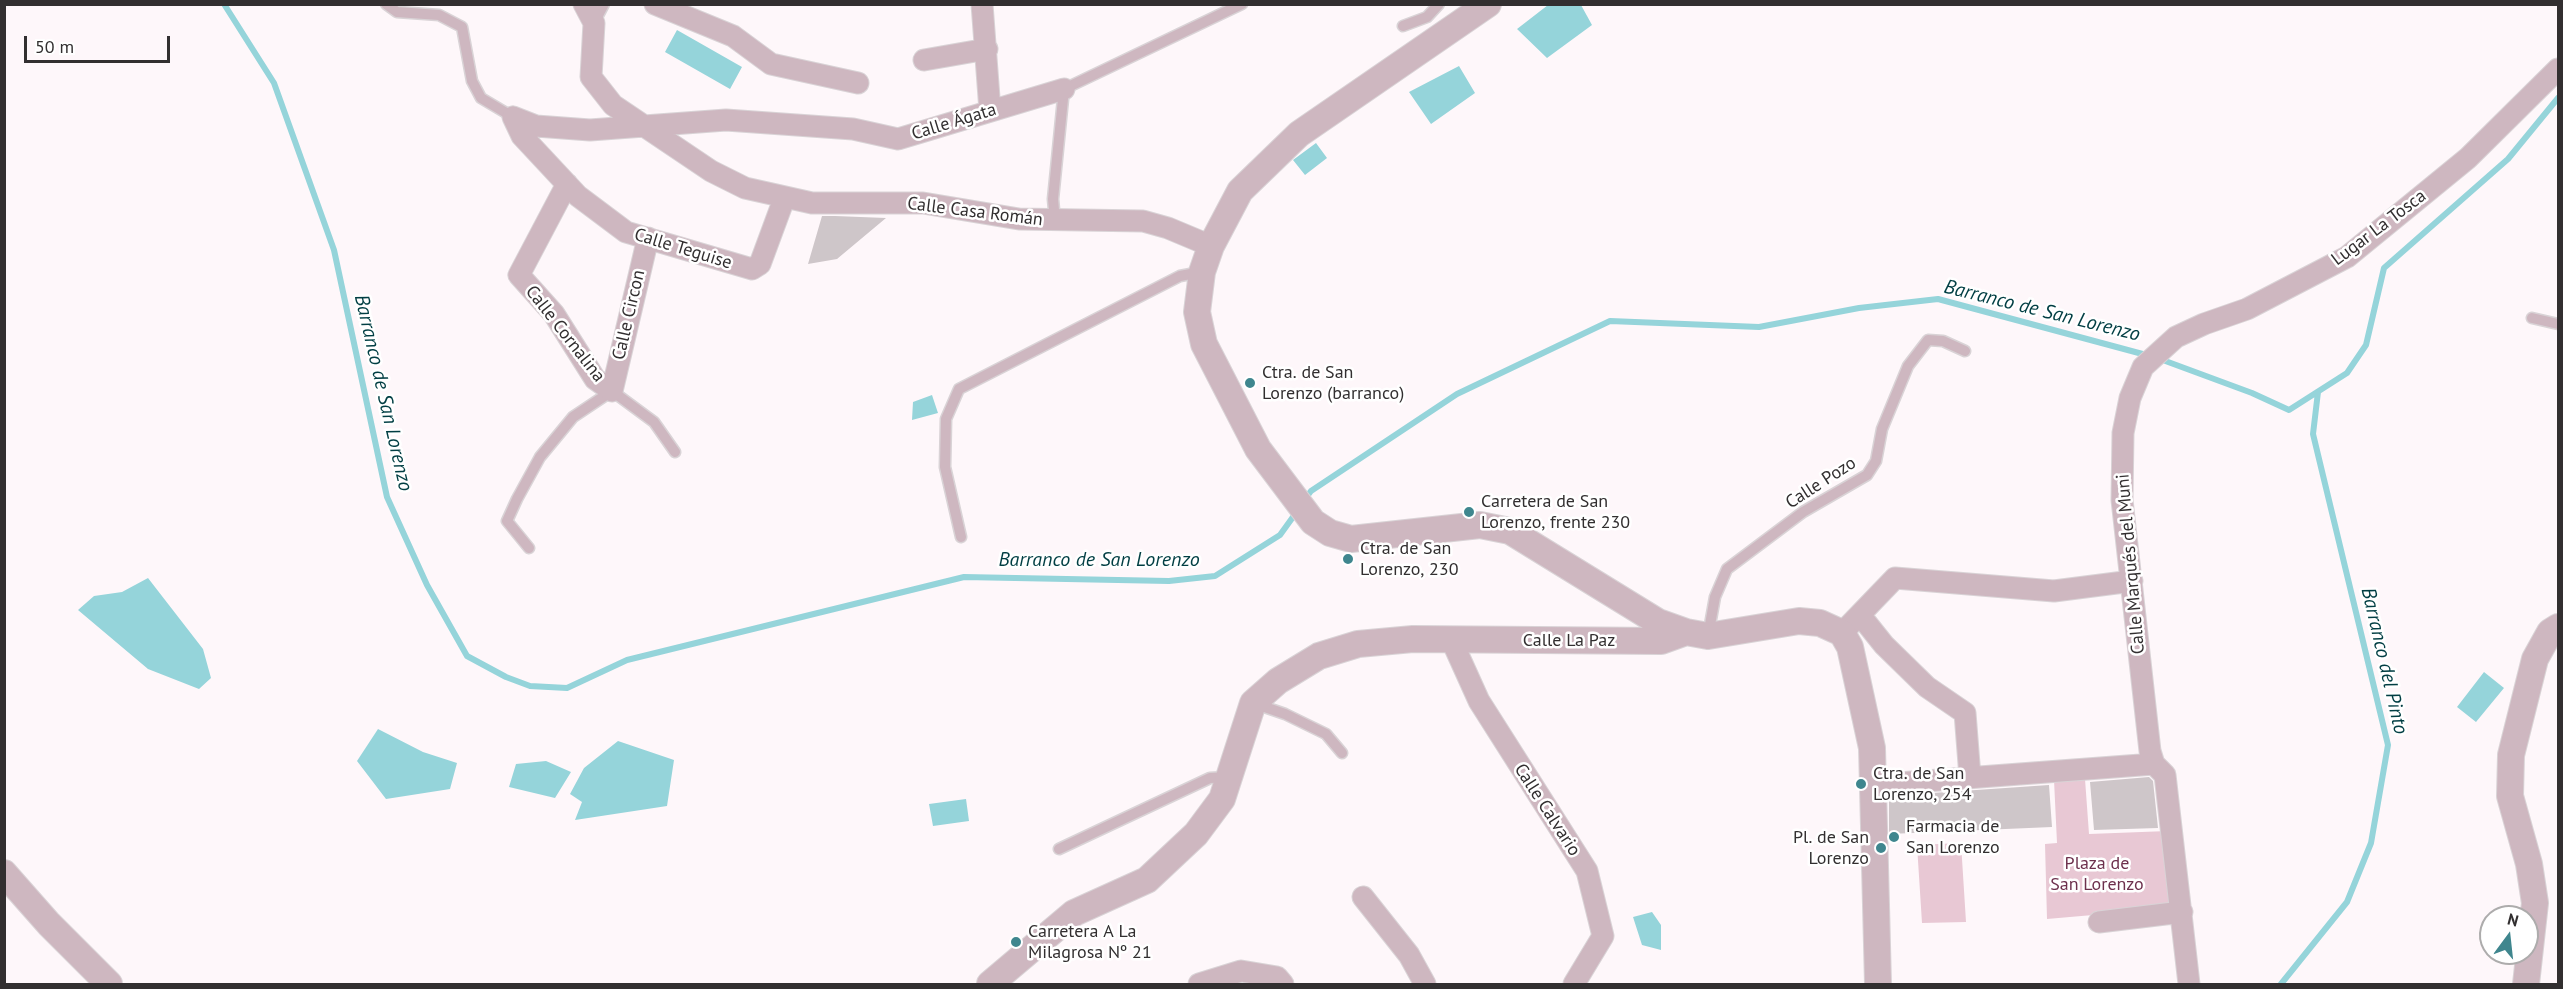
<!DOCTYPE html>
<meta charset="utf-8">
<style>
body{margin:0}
#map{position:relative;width:2563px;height:989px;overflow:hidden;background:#fef7fa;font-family:"PT Sans",sans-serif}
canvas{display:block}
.frame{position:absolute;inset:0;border:6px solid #322f30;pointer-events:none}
.north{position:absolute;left:2479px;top:905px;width:60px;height:60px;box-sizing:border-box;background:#fff;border:2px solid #adacac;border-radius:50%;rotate:15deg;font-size:16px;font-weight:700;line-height:24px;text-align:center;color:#322f30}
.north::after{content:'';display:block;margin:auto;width:21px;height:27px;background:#3f868e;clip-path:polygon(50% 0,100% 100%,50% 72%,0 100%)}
.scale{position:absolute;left:24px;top:36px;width:146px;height:27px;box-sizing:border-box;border:3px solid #322f30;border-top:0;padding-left:8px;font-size:18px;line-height:21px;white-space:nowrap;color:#322f30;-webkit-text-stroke:4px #fff;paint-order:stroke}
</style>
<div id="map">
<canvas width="2563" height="989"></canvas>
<div class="frame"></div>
<div class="north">N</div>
<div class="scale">50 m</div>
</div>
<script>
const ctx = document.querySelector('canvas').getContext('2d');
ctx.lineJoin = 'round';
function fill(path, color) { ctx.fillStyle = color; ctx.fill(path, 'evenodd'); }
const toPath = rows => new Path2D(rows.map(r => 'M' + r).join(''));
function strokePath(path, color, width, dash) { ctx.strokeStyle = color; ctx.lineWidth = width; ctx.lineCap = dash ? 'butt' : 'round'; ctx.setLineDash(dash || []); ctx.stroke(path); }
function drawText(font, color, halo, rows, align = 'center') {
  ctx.font = font + ' "PT Sans",sans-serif'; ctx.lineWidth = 5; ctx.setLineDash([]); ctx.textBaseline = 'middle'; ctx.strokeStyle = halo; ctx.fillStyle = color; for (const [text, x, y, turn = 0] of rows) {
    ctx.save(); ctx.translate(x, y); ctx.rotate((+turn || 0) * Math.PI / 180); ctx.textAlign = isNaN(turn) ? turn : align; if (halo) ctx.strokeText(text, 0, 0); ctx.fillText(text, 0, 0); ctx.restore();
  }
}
fill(toPath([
 [2085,779,2089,834,2168,831,2173,908,2047,919,2045,844,2057,843,2054,780],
 [1961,843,1966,922,1922,923,1917,845]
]), '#e8c8d4');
fill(toPath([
 [1548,5,1581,5,1592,25,1547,58,1517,29],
 [677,30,742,67,730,89,665,52],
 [1459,66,1475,93,1431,124,1409,92],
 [1316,143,1327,158,1305,175,1293,160],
 [932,395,938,413,912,420,913,402],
 [148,578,203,649,211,678,199,689,148,669,78,610,94,596,122,592],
 [2484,672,2504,688,2476,722,2457,707],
 [378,729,423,752,457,763,450,789,386,799,357,761],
 [618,741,674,760,667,806,575,820,582,802,570,794,584,768],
 [546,761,571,772,555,798,509,787,516,764],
 [966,799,969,821,933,826,929,804],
 [1652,912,1661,925,1661,950,1642,945,1633,917]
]), '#95d4da');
strokePath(toPath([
 [224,4,274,83,334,250,387,497,427,585,467,656,506,677,530,686,567,688,627,660,964,577,1169,581,1215,576,1280,535,1298,510],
 [2160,359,2252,393,2289,410,2347,373,2366,345,2384,268,2508,159,2558,98],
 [1305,499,1311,491,1457,394,1610,321,1759,327,1859,308,1938,299,2150,356],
 [2281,984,2347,902,2371,843,2388,745,2313,434,2318,392]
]), '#95d4da', 6);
fill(toPath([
 [822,216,835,216,886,218,837,259,808,264],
 [2149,777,2153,781,2158,828,2094,830,2090,782],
 [2049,785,2052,827,1889,834,1889,796]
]), '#cec6c9');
const service = toPath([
 [386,4,397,12,439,15,462,27,472,81,481,98,513,117],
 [594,23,604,4],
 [1403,26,1427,17,1439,4],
 [1055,221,1053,199,1064,89,1242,4],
 [2532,318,2558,324],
 [961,537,945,467,946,419,959,389,1180,276,1201,272],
 [529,548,507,521,517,499,540,457,573,417,612,391,654,422,675,452],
 [1708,636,1715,597,1727,569,1803,512,1867,475,1876,461,1882,429,1908,366,1928,340,1943,341,1965,351],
 [1253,703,1285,714,1326,734,1342,753],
 [1059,849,1210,778,1228,777]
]);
const minor = toPath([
 [584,4,594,23,591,77,613,105,711,171,745,188,812,203,923,203,1019,219,1143,221,1168,228,1211,246],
 [655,4,733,36,771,64,858,83],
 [982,4,990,111],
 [924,60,987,49],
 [513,117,536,126,590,130,726,120,853,129,898,139,1064,89],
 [513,117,522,136,578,196,626,232,752,269,760,264,784,199],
 [567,184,519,275,554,314,595,379,612,391,648,238],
 [1860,615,1884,645,1927,687,1965,713,1970,777],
 [1842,633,1895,578,2054,591,2132,581],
 [1451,639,1479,701,1587,871,1603,936,1574,984],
 [1872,785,2154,764],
 [1363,897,1409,955,1425,984],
 [2099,922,2182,912],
 [1199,984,1241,971,1277,977,1283,984],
 [2189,984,2165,775,2154,764,2150,751,2122,500,2123,433,2130,398,2143,367,2176,337,2204,324,2247,309,2347,257,2468,158,2558,69]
]);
const tertiary = toPath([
 [1488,4,1299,134,1240,191,1211,246,1202,272,1197,312,1204,344,1258,449,1313,522,1330,533,1351,539,1480,525,1510,531,1658,622,1686,632,1708,636,1799,621,1820,623,1842,633,1850,647,1872,748,1878,984],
 [4,873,49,924,109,984],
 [990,984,1074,913,1147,880,1196,834,1222,799,1253,703,1278,681,1319,656,1358,644,1413,639,1661,641,1686,632],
 [2526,984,2535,903,2529,864,2510,796,2511,755,2535,659,2550,632,2558,627]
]);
strokePath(service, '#d9d3d6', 13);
strokePath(minor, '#d9d3d6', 23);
strokePath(tertiary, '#d9d3d6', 28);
strokePath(service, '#ceb7c0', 10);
strokePath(minor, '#ceb7c0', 21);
strokePath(tertiary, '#ceb7c0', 26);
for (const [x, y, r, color] of [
 [1250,383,6,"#3f868e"],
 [1469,512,6,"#3f868e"],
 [1348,559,6,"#3f868e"],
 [1861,784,6,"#3f868e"],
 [1894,837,6,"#3f868e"],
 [1881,848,6,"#3f868e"],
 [1016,942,6,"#3f868e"]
]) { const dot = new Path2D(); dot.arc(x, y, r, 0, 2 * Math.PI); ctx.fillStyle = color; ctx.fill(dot); strokePath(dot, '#fff', 2); }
drawText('18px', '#322f30', '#fff', [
 ["Calle Ágata",954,122,-17],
 ["Calle Casa Román",975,212,7],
 ["Lugar La Tosca",2379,228,-37],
 ["Calle Teguise",683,249,17],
 ["Calle Circon",629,315,-77],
 ["Calle Cornalina",565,334,52],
 ["Calle Pozo",1821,483,-33],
 ["Calle Marqués del Muni",2131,564,-95],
 ["Calle La Paz",1569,641],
 ["Calle Calvario",1547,810,57]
]);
drawText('18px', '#322f30', '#fff', [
 ["Ctra. de San",1262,373],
 ["Lorenzo (barranco)",1262,394],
 ["Carretera de San",1481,502],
 ["Lorenzo, frente 230",1481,523],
 ["Ctra. de San",1360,549],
 ["Lorenzo, 230",1360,570],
 ["Ctra. de San",1873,774],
 ["Lorenzo, 254",1873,795],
 ["Farmacia de",1906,827],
 ["San Lorenzo",1906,848],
 ["Pl. de San",1869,838,"right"],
 ["Lorenzo",1869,859,"right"],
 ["Carretera A La",1028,932],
 ["Milagrosa Nº 21",1028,953]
], 'left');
drawText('18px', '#6d304d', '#fff', [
 ["Plaza de",2097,864],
 ["San Lorenzo",2097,885]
]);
drawText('italic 20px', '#013e43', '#fff', [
 ["Barranco de San Lorenzo",2042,311,14],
 ["Barranco de San Lorenzo",383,393,77],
 ["Barranco de San Lorenzo",1099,560],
 ["Barranco del Pinto",2384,661,77]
]);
</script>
